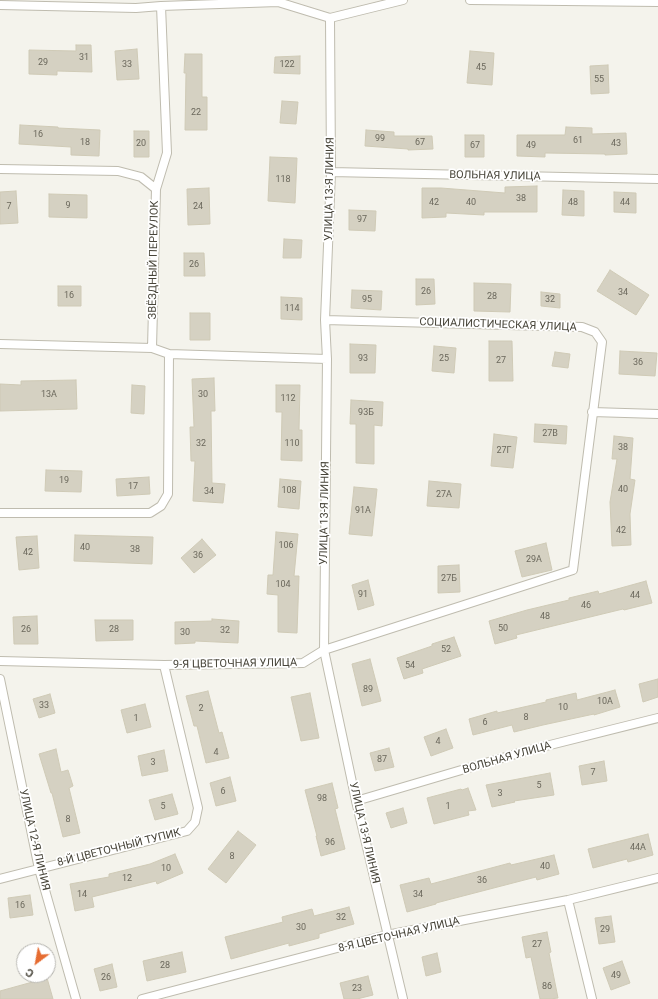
<!DOCTYPE html>
<meta charset="utf-8">
<style>
body{margin:0}
#map{position:relative;width:658px;height:999px;overflow:hidden;background:#f4f3ec;font-family:Roboto,sans-serif}
canvas{display:block}
.north{position:absolute;left:16px;top:943px;width:40px;height:40px;box-sizing:border-box;background:#fff;border:1px solid #b6b5b0;border-radius:50%;rotate:212deg;font-size:11px;font-weight:700;line-height:16px;text-align:center;color:#48453a}
.north::after{content:'';display:block;margin:auto;width:14px;height:18px;background:#e66c31;clip-path:polygon(50% 0,100% 100%,50% 72%,0 100%)}
</style>
<div id="map">
<canvas width="658" height="999"></canvas>
<div class="north">С</div>
</div>
<script>
const ctx = document.querySelector('canvas').getContext('2d');
ctx.lineJoin = 'round';
function fill(path, color) { ctx.fillStyle = color; ctx.fill(path, 'evenodd'); }
const toPath = rows => new Path2D(rows.map(r => 'M' + r).join(''));
function strokePath(path, color, width, dash) { ctx.strokeStyle = color; ctx.lineWidth = width; ctx.lineCap = dash ? 'butt' : 'round'; ctx.setLineDash(dash || []); ctx.stroke(path); }
function drawText(font, color, halo, rows, align = 'center') {
  ctx.font = font + ' Roboto,sans-serif'; ctx.lineWidth = 3.5; ctx.setLineDash([]); ctx.textBaseline = 'middle'; ctx.strokeStyle = halo; ctx.fillStyle = color; for (const [text, x, y, turn = 0] of rows) {
    ctx.save(); ctx.translate(x, y); ctx.rotate((+turn || 0) * Math.PI / 180); ctx.textAlign = isNaN(turn) ? turn : align; if (halo) ctx.strokeText(text, 0, 0); ctx.fillText(text, 0, 0); ctx.restore();
  }
}
const building = toPath([
 [76,45,91,45,92,72,57,71,57,75,29,74,29,50,76,51,76,45],
 [137,49,139,79,117,80,115,51,137,49],
 [470,51,494,53,492,85,467,83,470,51],
 [185,54,202,54,202,97,207,97,207,130,185,130,186,73,184,73,185,54],
 [300,56,300,74,274,73,275,57,300,56],
 [608,65,609,93,591,94,590,66,608,65],
 [282,101,298,102,296,124,280,123,282,101],
 [20,125,58,127,58,128,100,130,99,156,71,155,71,147,19,144,20,125],
 [566,127,592,128,592,134,626,133,627,154,605,155,605,154,545,153,545,157,517,156,517,135,565,135,566,127],
 [366,130,394,132,394,136,432,136,433,149,408,150,408,149,365,146,366,130],
 [134,131,149,131,149,157,134,157,134,131],
 [465,135,484,135,484,157,465,157,465,135],
 [270,157,297,158,295,203,268,201,270,157],
 [537,186,537,212,484,212,484,215,446,213,446,217,422,218,422,188,441,188,505,193,505,187,537,186],
 [209,188,210,224,188,225,187,189,209,188],
 [563,190,584,191,584,216,562,215,563,190],
 [16,191,18,223,0,224,0,192,16,191],
 [614,192,636,193,636,213,614,212,614,192],
 [49,194,87,195,87,218,49,217,49,194],
 [349,210,376,211,375,231,349,230,349,210],
 [284,239,302,240,301,258,283,258,284,239],
 [184,253,204,253,205,276,184,276,184,253],
 [610,270,649,295,636,315,597,291,610,270],
 [416,279,434,279,435,304,416,305,416,279],
 [474,283,511,284,510,312,474,311,474,283],
 [58,286,81,286,81,306,58,306,58,286],
 [352,290,382,291,381,310,351,308,352,290],
 [541,292,560,294,560,308,541,306,541,292],
 [281,297,302,298,302,320,281,319,281,297],
 [190,313,210,313,210,340,190,340,190,313],
 [489,341,512,341,513,381,489,381,489,341],
 [350,344,376,345,375,373,350,373,350,344],
 [434,346,456,348,454,373,432,371,434,346],
 [620,351,657,353,655,376,619,374,620,351],
 [555,352,570,354,568,368,552,366,555,352],
 [214,378,215,411,211,411,212,483,225,484,223,503,193,501,195,461,191,461,190,427,194,427,192,379,214,378],
 [76,380,77,409,0,411,0,384,21,385,21,381,76,380],
 [132,385,145,386,144,414,131,413,132,385],
 [276,385,300,385,299,430,302,430,302,461,281,460,282,412,276,412,276,385],
 [351,400,383,402,382,426,374,425,374,464,356,463,356,424,350,424,351,400],
 [535,424,567,426,566,444,534,442,535,424],
 [494,434,517,437,513,468,491,466,494,434],
 [614,436,633,438,630,479,635,480,630,514,631,545,612,546,610,502,617,459,612,459,614,436],
 [46,470,82,471,81,492,45,491,46,470],
 [149,477,150,494,117,496,116,479,149,477],
 [280,479,301,481,299,509,278,507,280,479],
 [429,481,461,484,459,508,427,506,429,481],
 [354,487,377,489,372,536,349,534,354,487],
 [276,532,298,534,294,576,299,576,297,633,278,632,278,595,267,594,268,575,273,575,276,532],
 [75,535,153,537,152,564,74,561,75,535],
 [37,536,39,568,19,570,16,537,37,536],
 [202,539,216,555,194,573,181,558,202,539],
 [546,543,552,570,522,577,515,551,546,543],
 [459,565,460,592,438,593,438,566,459,565],
 [368,580,374,605,358,610,352,585,368,580],
 [646,581,652,603,624,610,623,609,516,635,517,638,495,644,489,621,527,610,569,600,569,598,598,591,599,594,646,581],
 [37,616,38,644,14,644,13,617,37,616],
 [212,619,239,621,238,643,195,641,195,643,175,644,175,622,212,621,212,619],
 [95,620,133,620,133,640,96,641,95,620],
 [454,637,461,656,422,669,423,673,404,679,397,658,432,646,432,644,454,637],
 [370,659,381,701,362,706,352,664,370,659],
 [658,679,658,697,643,702,639,684,658,679],
 [615,690,620,707,594,715,594,714,543,725,514,732,512,725,473,735,469,719,497,711,497,713,546,702,546,700,576,693,577,700,615,690],
 [208,691,219,733,222,732,229,758,206,763,197,726,194,726,186,696,208,691],
 [310,693,319,738,301,741,291,697,310,693],
 [50,694,55,713,39,718,33,699,50,694],
 [145,704,151,727,127,733,121,710,145,704],
 [446,729,453,748,431,756,424,737,446,729],
 [389,748,394,767,375,771,370,753,389,748],
 [56,749,61,772,68,770,73,786,69,788,80,833,63,837,52,793,51,793,39,754,56,749],
 [164,750,168,771,142,776,138,756,164,750],
 [604,761,607,781,582,785,579,766,604,761],
 [550,773,554,795,514,801,515,802,492,807,486,785,550,773],
 [230,777,236,801,216,806,210,783,230,777],
 [332,783,338,808,335,809,345,849,321,856,316,836,317,836,305,790,332,783],
 [468,788,476,810,468,811,469,815,434,824,427,798,461,789,462,790,468,788],
 [172,794,178,814,155,820,149,800,172,794],
 [403,808,407,823,391,828,386,813,403,808],
 [238,831,256,845,226,883,208,869,238,831],
 [648,834,653,855,628,862,627,859,593,868,588,849,648,834],
 [175,854,183,873,157,884,156,881,92,897,94,907,75,911,70,884,109,877,109,874,150,864,175,854],
 [554,855,559,874,537,880,536,877,436,903,436,904,407,912,400,885,429,878,431,884,510,863,511,865,554,855],
 [30,895,33,915,10,918,8,898,30,895],
 [349,907,354,924,319,934,319,938,289,946,289,943,231,959,225,937,283,922,282,917,312,909,314,916,349,907],
 [611,916,615,942,599,944,595,918,611,916],
 [547,932,551,952,549,953,558,998,550,999,540,999,531,957,526,958,522,937,547,932],
 [182,952,186,972,147,981,143,961,182,952],
 [437,953,441,972,426,976,422,957,437,953],
 [622,961,630,983,611,990,603,968,622,961],
 [112,964,117,987,100,991,94,969,112,964],
 [368,976,373,995,357,999,344,999,340,983,368,976],
 [47,978,53,999,0,999,0,991,47,978]
]);
fill(building, '#d5d1c2');
strokePath(building, '#cfcab6', 1);
const lane = toPath([
 [470,0,658,2],
 [0,5,136,8,161,6,278,2,330,18,403,0],
 [330,18,331,172,325,320,327,359,324,650,356,801,403,999],
 [0,169,118,171,141,177,156,189,152,348],
 [331,172,658,179],
 [156,189,167,153,161,6],
 [0,344,152,348,169,354,327,359],
 [592,412,658,414],
 [0,513,150,513,161,506,168,494,169,354],
 [0,661,164,665,303,663,324,650,573,570,602,342,595,332,582,327,325,320],
 [0,679,39,869,76,999],
 [356,801,526,751,658,718],
 [0,879,187,831,195,822,198,808,164,665],
 [568,900,592,999],
 [142,999,387,935,568,900,658,878]
]);
strokePath(lane, '#bfbcaf', 10);
strokePath(lane, '#fff', 8);
drawText('9px', '#6b685c', null, [
 ["31",84,58],
 ["29",43,63],
 ["33",127,65],
 ["122",287,65],
 ["45",481,68],
 ["55",599,80],
 ["22",196,113],
 ["16",38,135],
 ["99",380,139],
 ["61",578,141],
 ["18",85,143],
 ["67",420,143],
 ["20",141,144],
 ["43",616,144],
 ["67",475,146],
 ["49",531,146],
 ["118",283,180],
 ["38",521,199],
 ["42",434,203],
 ["40",471,203],
 ["48",573,203],
 ["44",625,203],
 ["9",68,206],
 ["7",9,207],
 ["24",198,207],
 ["97",362,220],
 ["26",194,265],
 ["26",426,292],
 ["34",623,293],
 ["16",69,296],
 ["28",492,297],
 ["95",367,300],
 ["32",550,300],
 ["114",292,309],
 ["93",363,359],
 ["25",444,359],
 ["27",501,361],
 ["36",638,363],
 ["13А",49,395],
 ["30",203,395],
 ["112",288,399],
 ["93Б",366,413],
 ["27В",550,434],
 ["32",201,444],
 ["110",292,444],
 ["38",623,448],
 ["27Г",504,451],
 ["19",64,481],
 ["17",133,487],
 ["40",623,490],
 ["108",289,491],
 ["34",209,492],
 ["27А",444,495],
 ["91А",363,511],
 ["42",621,531],
 ["106",286,546],
 ["40",85,548],
 ["38",135,550],
 ["42",28,553],
 ["36",198,556],
 ["29А",534,560],
 ["27Б",449,579],
 ["104",283,585],
 ["91",363,595],
 ["44",635,596],
 ["46",586,606],
 ["48",545,617],
 ["50",503,629],
 ["26",26,630],
 ["28",114,630],
 ["32",225,631],
 ["30",185,633],
 ["52",446,650],
 ["54",410,666],
 ["89",368,690],
 ["10А",605,702],
 ["33",44,706],
 ["10",563,708],
 ["2",201,709],
 ["8",526,718],
 ["1",136,719],
 ["6",485,723],
 ["4",438,742],
 ["4",216,753],
 ["87",382,760],
 ["3",153,763],
 ["7",593,773],
 ["5",539,786],
 ["6",223,792],
 ["3",500,794],
 ["98",322,799],
 ["5",163,807],
 ["1",448,807],
 ["8",68,820],
 ["96",330,843],
 ["44А",638,848],
 ["8",232,857],
 ["40",545,867],
 ["10",166,869],
 ["12",127,879],
 ["36",482,881],
 ["14",82,895],
 ["34",418,895],
 ["16",20,906],
 ["32",341,918],
 ["30",301,928],
 ["29",605,930],
 ["27",537,945],
 ["28",165,966],
 ["49",616,976],
 ["26",106,978],
 ["86",547,987],
 ["23",357,989]
]);
drawText('11px', '#48453a', '#fff', [
 ["ВОЛЬНАЯ УЛИЦА",495,176,1],
 ["УЛИЦА 13-Я ЛИНИЯ",330,189,-89],
 ["ЗВЁЗДНЫЙ ПЕРЕУЛОК",154,260,-89],
 ["СОЦИАЛИСТИЧЕСКАЯ УЛИЦА",498,325,2],
 ["УЛИЦА 13-Я ЛИНИЯ",325,513,-89],
 ["9-Я ЦВЕТОЧНАЯ УЛИЦА",235,664,-1],
 ["ВОЛЬНАЯ УЛИЦА",507,758,-16],
 ["УЛИЦА 13-Я ЛИНИЯ",364,833,77],
 ["УЛИЦА 12-Я ЛИНИЯ",34,840,77],
 ["8-Й ЦВЕТОЧНЫЙ ТУПИК",119,848,-14],
 ["8-Я ЦВЕТОЧНАЯ УЛИЦА",399,935,-13]
]);
</script>
